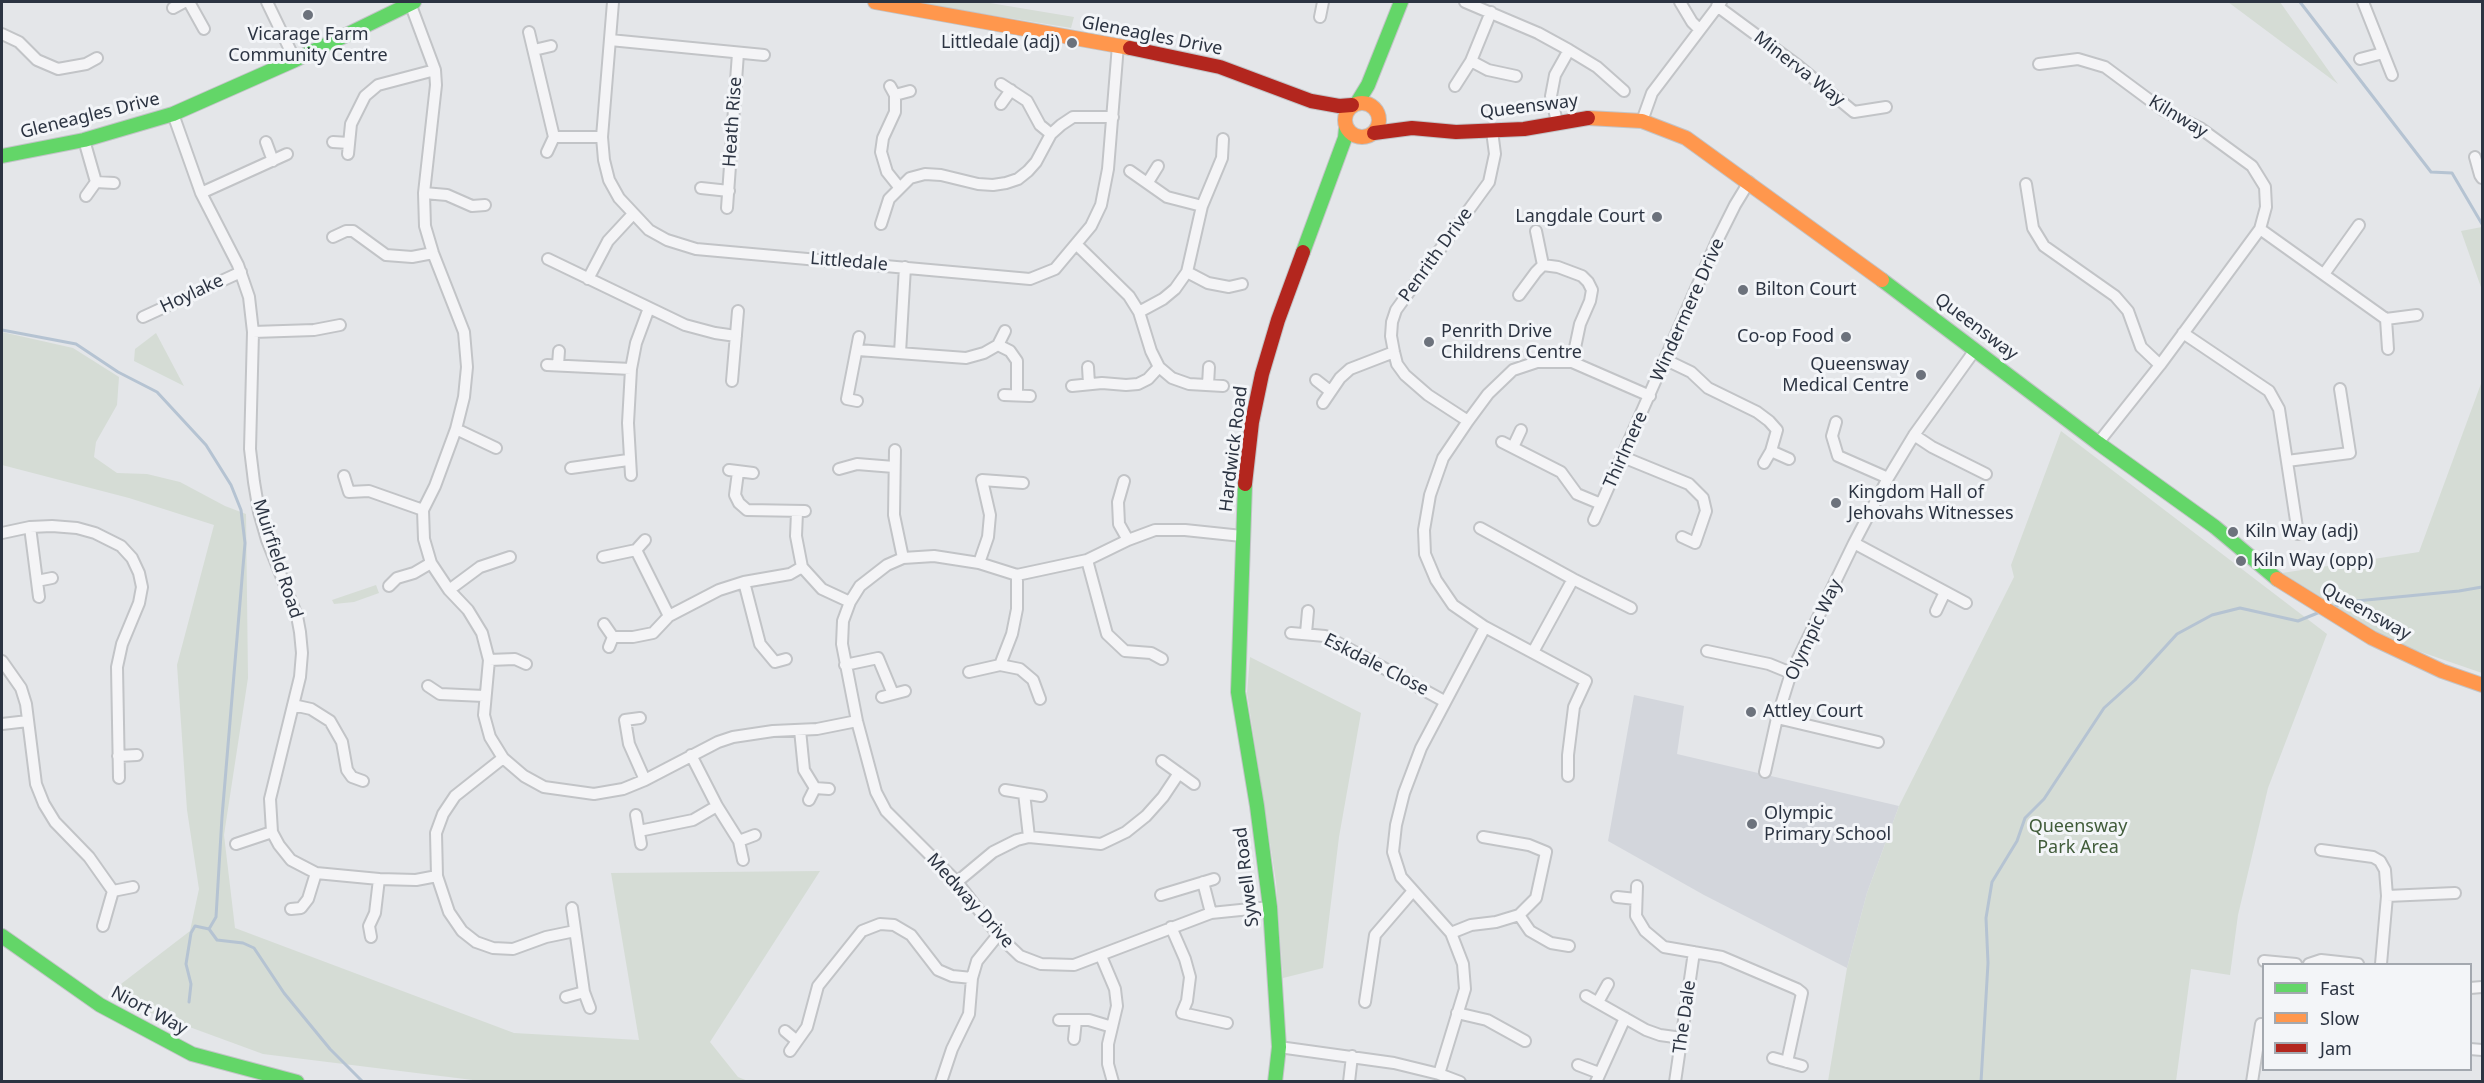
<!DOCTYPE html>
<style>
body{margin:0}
#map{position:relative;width:2484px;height:1083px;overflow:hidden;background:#e4e6e9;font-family:"Noto Sans",sans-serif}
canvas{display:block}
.frame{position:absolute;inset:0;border:3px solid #2c3442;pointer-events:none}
.legend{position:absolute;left:2262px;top:963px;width:210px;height:108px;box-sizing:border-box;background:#f3f5f8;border:2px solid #a3a8af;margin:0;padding:8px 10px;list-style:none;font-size:18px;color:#2c3442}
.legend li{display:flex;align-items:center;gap:12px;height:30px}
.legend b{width:30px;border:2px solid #a3a8af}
</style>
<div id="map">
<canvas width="2484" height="1083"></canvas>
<div class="frame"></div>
<ul class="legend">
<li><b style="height:8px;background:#63d668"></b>Fast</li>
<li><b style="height:8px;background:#ff974d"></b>Slow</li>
<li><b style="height:8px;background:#b3261e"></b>Jam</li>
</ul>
</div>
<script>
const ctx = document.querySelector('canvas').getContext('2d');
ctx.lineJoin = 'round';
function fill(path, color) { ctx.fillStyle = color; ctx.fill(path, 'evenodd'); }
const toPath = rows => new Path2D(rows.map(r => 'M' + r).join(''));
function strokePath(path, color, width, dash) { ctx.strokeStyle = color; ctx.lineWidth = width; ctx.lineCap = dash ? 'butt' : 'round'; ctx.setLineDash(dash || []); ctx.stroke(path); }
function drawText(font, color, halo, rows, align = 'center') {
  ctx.font = font + ' "Noto Sans",sans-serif'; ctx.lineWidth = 6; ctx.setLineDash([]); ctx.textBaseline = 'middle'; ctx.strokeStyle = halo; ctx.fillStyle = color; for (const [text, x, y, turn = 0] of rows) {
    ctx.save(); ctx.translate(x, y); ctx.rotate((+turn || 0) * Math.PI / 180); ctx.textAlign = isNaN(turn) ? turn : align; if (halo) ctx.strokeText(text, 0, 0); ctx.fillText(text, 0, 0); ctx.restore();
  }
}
fill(toPath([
 [1634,695,1684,706,1677,754,1899,806,1867,893,1847,968,1704,895,1608,841]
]), '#d3d6dc');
fill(toPath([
 [911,2,984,2,1074,17,1071,28],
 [2228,2,2280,2,2338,84],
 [2482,227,2482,290,2461,231],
 [2,332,73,348,119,377,117,405,96,442,94,457,117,473,147,474,180,482,225,506,246,514,248,678,224,835,235,928,514,1033,639,1040,611,873,820,871,710,1042,738,1077,748,1081,489,1082,263,1054,135,1007,121,984,190,931,199,889,187,810,177,665,214,525,129,498,2,465],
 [156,333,184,386,134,361,135,349],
 [2482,381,2482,673,2395,643,2282,573,2419,552],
 [2061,431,2327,634,2268,788,2238,915,2230,975,2191,969,2176,1081,1828,1081,1847,968,1867,893,1899,806,2014,577,2011,565],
 [376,585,379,593,354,602,334,604,332,600],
 [1250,657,1361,713,1339,837,1323,968,1283,978,1276,882,1247,693]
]), '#d5dcd5');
strokePath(toPath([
 [2300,2,2431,172,2452,173,2482,224],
 [2,330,76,344,118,372,157,392,206,445,231,485,241,510,245,543,222,817,216,917,209,929,217,940,243,943,254,948,284,993,330,1049,362,1081],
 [2332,608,2346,602,2459,591,2482,587],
 [189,1002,191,984,186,964,191,933,195,926,209,929],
 [1981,1082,1988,963,1986,918,1992,882,2017,841,2025,818,2044,799,2104,708,2135,680,2177,634,2212,615,2240,608,2298,621,2320,612]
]), '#b5c3d2', 3);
const street = toPath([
 [189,2,204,29],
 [267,2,295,60],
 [613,2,602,137,604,160,609,180,619,198,649,230,667,240,696,249,1030,279,1055,269,1091,226,1101,205,1108,169,1118,45],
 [1465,2,1538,33,1569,50,1597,67,1624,91],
 [1680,2,1692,22,1699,29],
 [2363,2,2392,75],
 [410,3,435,70,436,85,424,193,425,226,433,253,464,332,467,367,464,397,456,429,435,486,423,510,424,539,431,563,449,590,468,610,482,633,489,660,484,715,490,737,503,758,524,776,544,787,594,794,623,789,645,780,718,742,733,737,773,731,817,729,857,721],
 [1717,6,1797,65,1854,112,1886,107],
 [173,8,184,2],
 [1320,17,1323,2],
 [529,32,554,137,547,152],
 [2,34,19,42,37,60,58,69,86,64,97,58],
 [610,40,764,55],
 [534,50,551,46],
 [2360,59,2383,53],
 [1471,61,1488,70,1516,76],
 [2039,64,2078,59,2105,67,2163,110,2200,128,2252,166,2265,187,2266,207,2260,229,2160,365,2098,443],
 [1001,84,1027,101,1040,125,1051,134],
 [890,86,895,95,895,112,883,138,881,152,887,172,899,187],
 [1455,86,1471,61,1491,12],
 [895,95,910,91],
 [1001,104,1011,90],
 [173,114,201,193,238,265,249,297,253,332,250,449,254,482,259,512,267,540,297,616,300,632,302,653,300,677,270,799,272,832,279,845,291,860,316,873,379,879,416,880,437,876],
 [1642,121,1652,93,1721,2],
 [1557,122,1551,96,1555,75,1569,50],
 [554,137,602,137],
 [84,140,96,182],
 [266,142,273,161],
 [333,142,349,143],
 [348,154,351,124,365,96,378,85,435,70],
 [2475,157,2480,175,2482,178],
 [1130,171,1167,197,1202,206],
 [1148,182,1158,166],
 [2026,184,2033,228,2044,246,2115,296,2128,311,2141,347,2160,365],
 [701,188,729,191],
 [201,193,287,154],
 [424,193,447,195,472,206,485,205],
 [86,196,96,182,114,183],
 [727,208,738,53],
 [881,224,889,199,910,178,925,174,941,175,978,184,993,185,1006,183,1018,179,1028,171,1036,162,1051,134,1061,125,1073,117,1113,117],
 [2260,229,2386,319,2388,349],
 [1536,231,1543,265],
 [333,237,346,231,353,231,386,255,412,257,433,253],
 [1076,244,1129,296,1139,312,1151,351,1159,367,1172,378,1189,384,1223,386],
 [548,259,685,325,715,333,736,336],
 [1187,272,1208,283,1229,287,1242,284],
 [2324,274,2359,225],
 [588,279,608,241,633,214],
 [1519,295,1536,272,1543,265,1558,267,1582,276,1588,282,1592,290,1590,301,1580,324,1572,362],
 [1139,312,1163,299,1175,289,1187,272,1202,206,1222,158,1223,139],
 [143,317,241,272],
 [2386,319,2417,315],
 [253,332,314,330,340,325],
 [2183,333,2269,391,2279,409,2298,534],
 [998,345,1010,351,1017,361,1017,395],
 [858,350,966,358,984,353,998,345,1005,331],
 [900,353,905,267],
 [1666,360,1691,372,1708,388,1757,412,1769,421,1777,430,1771,451,1764,463],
 [547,365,631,369],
 [558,365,559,351],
 [1088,367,1089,384],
 [1316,380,1330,391],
 [732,381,738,311],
 [1208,385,1209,367],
 [1072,386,1102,383,1126,385,1138,384,1148,379,1159,367],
 [1004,395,1030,396],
 [857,401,847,399,859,337],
 [1323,403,1340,378,1350,369,1394,352],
 [1468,421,1428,395,1405,375,1397,364,1394,352,1391,336,1392,322,1396,310,1489,182,1495,154,1492,131],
 [1836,422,1832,436,1838,456,1888,478],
 [456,429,496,448],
 [1914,435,1932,447,1986,474],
 [1502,442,1561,472,1577,494,1601,504],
 [1513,447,1521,430],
 [895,450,894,515,903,558],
 [1771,451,1789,459],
 [1623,457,1689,484,1703,498,1706,511,1695,543,1682,537],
 [2287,461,2350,453,2340,389],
 [571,468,628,460],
 [839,469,857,464,894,467],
 [729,470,753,473],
 [738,472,735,495,739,503,747,510,805,511],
 [631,475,628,423,631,369,636,343,649,308],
 [344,476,349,492,369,491,423,510],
 [1124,481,1118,502,1119,524,1128,540],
 [797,512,796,536,802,567,822,589,850,602],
 [1594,520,1717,241,1735,205,1749,182],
 [30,527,39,597],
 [1480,528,1573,579],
 [2,533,30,527,52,526,77,528,95,533,121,546,132,558,139,573,142,587,139,603,122,644,117,667,119,778],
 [1242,536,1185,530,1155,530,1128,540,1087,560,1017,575,979,563,934,556,903,558,887,565,860,586,850,602,843,621,842,644,857,721,876,792,886,811,957,882,998,935,1020,956,1041,964,1074,965,1211,913,1270,907],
 [1854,543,1966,603],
 [636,550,669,616],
 [603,557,636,550,645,540],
 [1087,560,1107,634,1125,651,1151,653,1162,659],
 [979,563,988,537,990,515,982,480,1023,483],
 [37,581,52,578],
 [744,582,760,644,775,662,786,659],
 [389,586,397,578,414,573,431,563],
 [449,590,480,567,510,557],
 [1936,611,1945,592],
 [604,624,613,637,609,647],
 [1485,627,1586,681,1574,707,1568,755,1568,776],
 [1291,633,1325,636,1444,701],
 [1306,633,1308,611],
 [613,637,633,637,653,633,669,616,719,590,744,582,790,574,802,567],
 [1707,651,1769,664,1791,673],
 [1533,652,1573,579,1631,608],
 [489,660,515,659,526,664],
 [2,661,21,688,26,704,36,784,44,804,55,822,89,857,113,891,103,926],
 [845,665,878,658,893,694],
 [1000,665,1012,634,1017,609,1017,575],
 [969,672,1000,665,1020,669,1033,680,1040,699],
 [428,686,440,694,484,696],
 [882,697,905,691],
 [293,705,311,709,330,721,342,742,347,770,352,777,363,781],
 [640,718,625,720,629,744,645,780],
 [1777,718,1878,742],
 [2,724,28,721],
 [800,730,804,770,815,788,829,789],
 [691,755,717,806,739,841,743,860],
 [118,756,137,755],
 [503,758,455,796,443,814,436,833,437,876,449,912,462,931,476,942,493,948,513,949,546,937,575,931],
 [1162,761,1194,784],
 [1765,772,1777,718,1791,673,1854,543,1888,478,1914,435,1975,350],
 [1005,790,1041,796],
 [1024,793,1029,837],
 [809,800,815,788],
 [636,815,641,844],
 [639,831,693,820,717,806],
 [739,841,755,835],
 [236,844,272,832],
 [2321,850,2373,857,2380,861,2385,870,2387,896,2381,964],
 [957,882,993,852,1017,840,1029,837,1101,844,1126,832,1146,816,1163,797,1179,773],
 [1203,882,1211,913],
 [1637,886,1636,916,1645,931,1664,947,1722,957,1797,989,1802,993,1787,1062],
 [113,891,133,887],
 [1161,895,1214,879],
 [2387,896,2455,893],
 [1617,897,1636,899],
 [572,908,584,992,590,1008],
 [291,909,301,908,308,899,316,873],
 [1519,915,1530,931,1551,943,1569,946],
 [1171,927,1185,959,1190,977,1187,1001,1182,1013,1227,1023],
 [1451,933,1471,925,1496,922,1519,915,1536,898,1546,852,1529,845,1483,837],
 [371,937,369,926,375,913,379,879],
 [1101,956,1115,989,1117,1006,1108,1044,1108,1064,1113,1082],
 [2264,961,2296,964],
 [2309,964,2321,960,2358,964],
 [2470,988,2482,987],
 [1586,996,1646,1030,1660,1035,1682,1038],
 [566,997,584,992],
 [1365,1002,1375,935,1412,892],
 [1598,1002,1608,984],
 [1457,1013,1487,1020,1525,1041],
 [1059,1020,1089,1020,1112,1027],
 [785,1031,797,1041],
 [1074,1039,1076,1020],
 [1279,1047,1394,1063,1439,1074,1460,1082],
 [2470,1049,2482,1050],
 [790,1051,807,1027,818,986,862,931,880,924,894,925,911,935,938,970,952,976,972,978],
 [1773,1058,1802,1066],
 [1578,1065,1599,1073],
 [1439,1074,1465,989,1463,964,1451,933,1401,877,1393,852,1396,825,1404,793,1421,748,1485,627,1453,605,1436,580,1425,554,1424,530,1430,495,1443,458,1468,421,1488,394,1513,370,1537,362,1572,362,1650,396],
 [941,1082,952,1049,969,1014,972,978,977,961,998,935],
 [1349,1082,1352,1056],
 [1596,1082,1625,1018],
 [1675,1082,1694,952],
 [2252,1082,2261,1024,2264,1025]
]);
const fast = toPath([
 [1357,103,1368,85,1401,2],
 [2,156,84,140,173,114,295,60,414,2],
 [1303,252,1345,138,1346,128],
 [1882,280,2098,443,2215,527,2277,579],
 [1245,484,1238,692,1257,806,1270,907,1279,1047,1275,1082],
 [2,936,100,1005,192,1054,297,1082]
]);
const slow = toPath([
 [875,2,1130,48],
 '1345 120a17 17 0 1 1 34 0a17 17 0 1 1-34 0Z',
 [1588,118,1642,121,1686,138,1882,280],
 [2277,579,2372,638,2442,671,2482,685]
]);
const jam = toPath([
 [1130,48,1220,67,1311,101,1339,106,1352,105],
 [1374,133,1412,128,1456,132,1524,129,1588,118],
 [1245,484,1252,422,1262,374,1278,320,1303,252]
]);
strokePath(street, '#c2c4c7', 14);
strokePath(fast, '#c2c4c7', 16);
strokePath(slow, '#c2c4c7', 16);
strokePath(jam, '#c2c4c7', 16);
strokePath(street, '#f4f4f6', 10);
strokePath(fast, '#63d668', 14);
strokePath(slow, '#ff974d', 14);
strokePath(jam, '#b3261e', 14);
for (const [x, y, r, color] of [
 [308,15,6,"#6c727c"],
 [1072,43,6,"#6c727c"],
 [1657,217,6,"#6c727c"],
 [1743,290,6,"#6c727c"],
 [1846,337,6,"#6c727c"],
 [1429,342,6,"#6c727c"],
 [1921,375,6,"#6c727c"],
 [1836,503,6,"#6c727c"],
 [2233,532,6,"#6c727c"],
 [2241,561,6,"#6c727c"],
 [1751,712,6,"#6c727c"],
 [1752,824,6,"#6c727c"]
]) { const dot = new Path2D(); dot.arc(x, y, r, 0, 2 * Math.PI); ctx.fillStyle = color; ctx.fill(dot); strokePath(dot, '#f3f5f8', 2); }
drawText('18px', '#2c3442', '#f3f5f8', [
 ["Vicarage Farm",308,35,"center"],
 ["Community Centre",308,56,"center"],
 ["Littledale (adj)",1060,43,"right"],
 ["Langdale Court",1645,217,"right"],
 ["Bilton Court",1755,290],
 ["Penrith Drive",1441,332],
 ["Childrens Centre",1441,353],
 ["Co-op Food",1834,337,"right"],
 ["Queensway",1909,365,"right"],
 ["Medical Centre",1909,386,"right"],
 ["Kingdom Hall of",1848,493],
 ["Jehovahs Witnesses",1848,514],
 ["Kiln Way (adj)",2245,532],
 ["Kiln Way (opp)",2253,561],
 ["Attley Court",1763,712],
 ["Olympic",1764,814],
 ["Primary School",1764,835]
], 'left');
drawText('18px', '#2c3442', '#f3f5f8', [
 ["Gleneagles Drive",1152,36,11],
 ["Minerva Way",1799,69,38],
 ["Queensway",1529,107,-7],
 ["Gleneagles Drive",90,116,-14],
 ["Kilnway",2178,117,31],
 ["Heath Rise",733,122,-86],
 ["Penrith Drive",1436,255,-54],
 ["Littledale",849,262,5],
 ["Hoylake",192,294,-25],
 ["Windermere Drive",1688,310,-66],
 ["Queensway",1976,327,37],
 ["Hardwick Road",1234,449,-83],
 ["Thirlmere",1626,450,-66],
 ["Muirfield Road",277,559,72],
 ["Queensway",2366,612,29],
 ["Olympic Way",1814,630,-65],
 ["Eskdale Close",1376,665,27],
 ["Sywell Road",1247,877,-97],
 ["Medway Drive",970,901,48],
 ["Niort Way",149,1011,28],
 ["The Dale",1685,1017,-82]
]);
drawText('18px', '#415c3a', '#f3f5f8', [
 ["Queensway",2078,827],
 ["Park Area",2078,848]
]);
</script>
